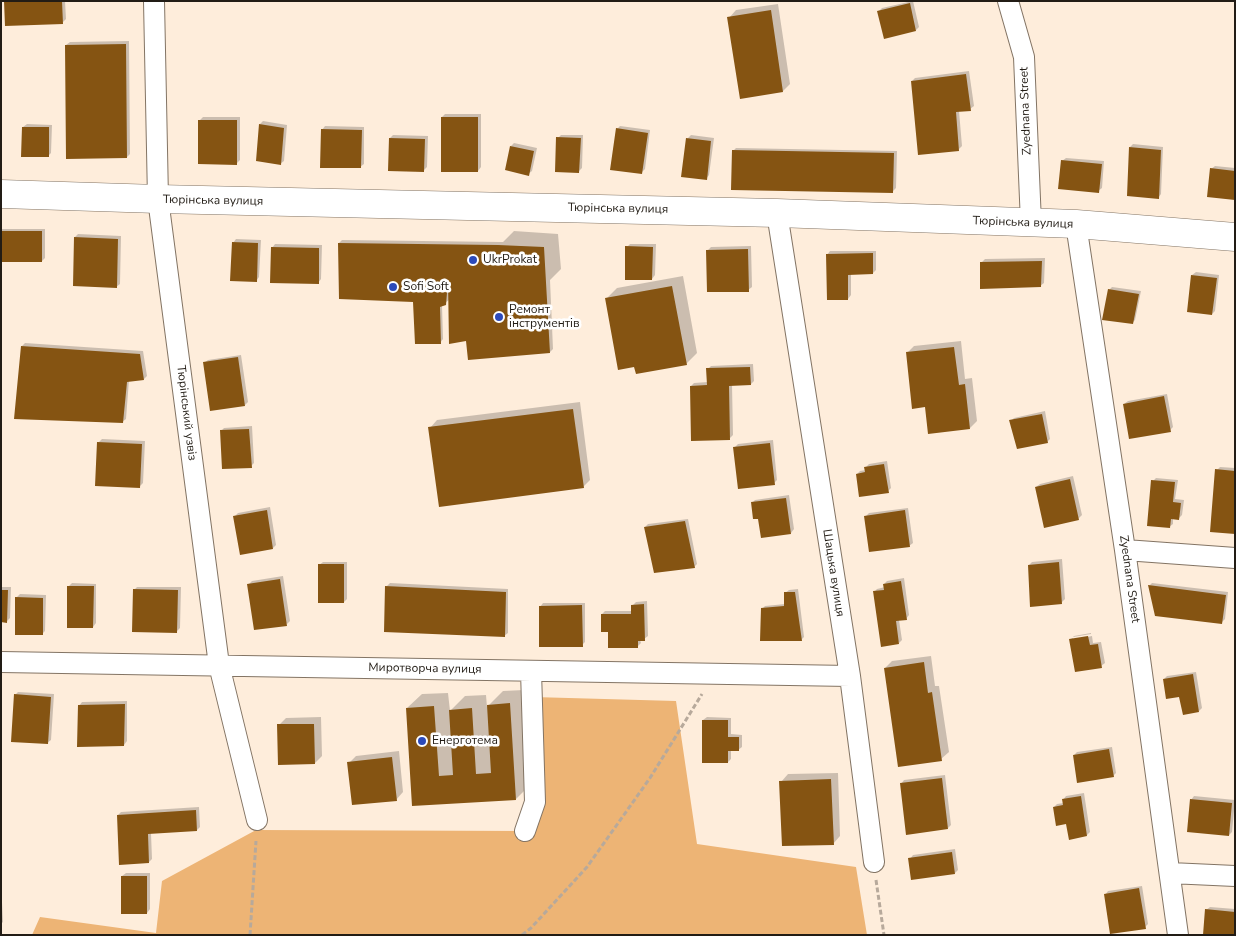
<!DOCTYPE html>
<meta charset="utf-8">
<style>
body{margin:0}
#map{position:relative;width:1236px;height:936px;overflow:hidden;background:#feeddb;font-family:"Nunito Sans",sans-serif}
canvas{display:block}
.frame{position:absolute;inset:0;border:2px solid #221c15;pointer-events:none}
</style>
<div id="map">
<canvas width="1236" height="936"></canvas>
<div class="frame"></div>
</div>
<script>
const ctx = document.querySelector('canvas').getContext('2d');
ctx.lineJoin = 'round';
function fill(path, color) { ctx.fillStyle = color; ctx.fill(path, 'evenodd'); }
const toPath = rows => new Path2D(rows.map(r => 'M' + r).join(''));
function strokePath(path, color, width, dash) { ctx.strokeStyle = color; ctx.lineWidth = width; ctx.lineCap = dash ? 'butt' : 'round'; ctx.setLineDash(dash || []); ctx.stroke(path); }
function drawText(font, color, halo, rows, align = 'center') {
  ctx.font = font + ' "Nunito Sans",sans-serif'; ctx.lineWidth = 5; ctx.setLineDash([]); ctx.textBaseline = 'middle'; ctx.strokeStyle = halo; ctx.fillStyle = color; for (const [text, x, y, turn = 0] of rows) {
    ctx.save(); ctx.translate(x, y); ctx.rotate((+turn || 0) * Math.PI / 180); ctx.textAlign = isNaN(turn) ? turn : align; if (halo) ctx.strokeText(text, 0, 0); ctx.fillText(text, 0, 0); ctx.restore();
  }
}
fill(toPath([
 [533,697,676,701,697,844,856,867,867,935,32,935,40,917,156,933,162,881,256,830,525,831]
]), '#edb475');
fill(toPath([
 [6,1,65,1,66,19,63,22],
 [913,1,919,27,916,30,879,11,882,8],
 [778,4,790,84,783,91,741,97,729,18,736,10],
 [129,41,130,154,127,157,66,45,70,42],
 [969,71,974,106,970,109,959,111,962,146,958,150,912,81,915,78],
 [445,114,481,114,481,167,478,171,442,117],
 [203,117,240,117,240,160,236,164,200,120],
 [263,121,287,125,284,161,280,164,260,124],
 [27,124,52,125,51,153,48,156,23,127],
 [325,126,364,127,364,164,360,167,322,130],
 [620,126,650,130,645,169,641,173,617,129],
 [393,135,428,136,427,167,424,170,390,138],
 [561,135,583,135,582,168,579,171,558,138],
 [691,135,714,138,709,175,706,179,683,176,688,138],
 [514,143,537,148,532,171,528,174,511,146],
 [1133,144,1163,147,1161,194,1158,198,1130,147],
 [736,148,897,151,896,188,893,191,733,151],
 [1066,158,1104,161,1102,188,1098,191,1062,161],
 [1215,166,1235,168,1235,198,1211,169],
 [1,229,45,229,45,258,42,261,1,261],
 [514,231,558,234,561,269,550,280,553,349,550,352,467,339,449,300,442,305,443,339,440,343,414,301,339,243,342,240,503,242],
 [78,234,121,236,120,284,116,287,75,237],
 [236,239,261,240,259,277,256,281,233,243],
 [275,244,322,245,321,279,318,283,272,248],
 [630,244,656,244,655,275,652,279,627,247],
 [751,246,752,287,748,290,708,250,711,247],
 [830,251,876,251,876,270,873,273,851,273,851,295,848,299,827,255],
 [1045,258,1044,283,1040,286,982,262,985,259],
 [1196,272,1219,275,1215,311,1212,314,1192,275],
 [683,276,697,353,686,364,606,299,617,288],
 [1112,287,1141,291,1135,320,1132,323,1109,290],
 [961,341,965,379,972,378,977,421,970,428,927,406,907,353,914,346],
 [25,343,143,351,147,376,144,379,129,380,126,419,122,422,22,346],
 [241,355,248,402,245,405,204,363,208,360],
 [753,364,754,381,751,384,732,384,733,435,730,438,691,386,694,383,708,382,708,369,711,366],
 [1167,394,1173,427,1170,430,1124,404,1128,401],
 [580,402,590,480,583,487,430,428,437,420],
 [1045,411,1050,439,1047,442,1011,421,1014,418],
 [252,426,254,463,251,466,221,431,224,428],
 [102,439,145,441,143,483,140,486,98,443],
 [773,440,777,480,774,483,735,447,738,444],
 [887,461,891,488,888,491,857,474,860,471,866,470,866,467,869,464],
 [1220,467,1235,468,1235,533,1217,470],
 [1073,476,1082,515,1078,519,1036,487,1040,484],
 [1156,478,1178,480,1175,499,1184,500,1182,515,1179,518,1173,518,1173,524,1169,527,1153,481],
 [789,495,794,529,791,533,759,517,752,503,755,500],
 [270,507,276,545,273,548,235,516,238,513],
 [908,508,913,543,909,546,866,516,869,513],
 [688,519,697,564,694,567,645,527,648,524],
 [1062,559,1065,599,1061,603,1029,565,1032,562],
 [323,562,347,562,347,599,344,602,319,565],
 [283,576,290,621,287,624,249,584,252,581],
 [904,578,909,615,906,619,899,620,902,640,899,643,874,592,877,589,885,587,884,584,887,581],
 [72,583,96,584,96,623,93,627,68,587],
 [390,583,508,589,508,633,504,636,386,587],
 [1152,583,1228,592,1225,619,1222,622,1149,586],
 [1,587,11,587,10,618,7,621,1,621],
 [137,587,181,587,180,628,177,631,134,590],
 [798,589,804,637,801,640,762,609,765,606,785,604,785,593,789,590],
 [20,594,46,595,45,631,42,634,16,598],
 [647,601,648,636,644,639,640,640,641,643,637,647,609,630,602,614,605,611,633,611,633,605,636,602],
 [543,603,585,603,585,642,582,645,540,607],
 [1091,633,1091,634,1073,637,1074,636],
 [1092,636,1093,643,1101,642,1105,663,1101,666,1071,639,1073,638,1073,640],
 [931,656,935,686,939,686,949,752,941,759,885,668,892,661],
 [1196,672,1202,708,1199,711,1164,679,1167,676],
 [524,690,530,785,516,799,413,805,407,708,422,694,448,693,450,711,465,696,486,695,487,707,503,691],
 [18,692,54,694,51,740,47,743,15,695],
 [127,701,127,741,124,745,79,706,82,702],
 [321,717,322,756,315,763,279,725,286,718],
 [707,717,731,718,731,734,742,735,742,747,738,750,731,750,731,759,728,762,703,720],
 [1112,747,1116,773,1113,776,1074,755,1077,752],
 [399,751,403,792,396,800,349,763,356,756],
 [838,773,840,836,833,844,781,782,788,774],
 [945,775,951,825,948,828,901,784,904,780],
 [1084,793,1090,832,1087,835,1070,838,1067,823,1054,807,1057,804,1064,803,1063,800,1066,796],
 [1194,796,1235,800,1232,832,1229,835,1191,800],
 [199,807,200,827,197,830,151,833,152,859,149,862,118,815,121,812],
 [955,849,958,870,955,873,910,859,913,855],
 [126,873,150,873,150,909,147,913,122,876],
 [1,882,3,922,1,924],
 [1142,886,1148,924,1145,927,1105,895,1108,891],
 [1210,907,1235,909,1235,935,1206,910]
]), '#0003');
fill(toPath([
 [4,1,62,1,63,24,5,26],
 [910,3,916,31,884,39,877,11],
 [771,10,783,92,740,99,727,17],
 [126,44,127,158,66,159,65,45],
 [966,74,971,111,956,112,959,151,918,155,911,81],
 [441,117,478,117,478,172,441,172],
 [198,120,237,120,237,165,198,164],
 [259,124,284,128,281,165,256,161],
 [22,127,49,127,49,157,21,157],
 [616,128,648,133,642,174,610,170],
 [321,129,362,130,361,168,320,168],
 [556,137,581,138,579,173,555,172],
 [389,138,425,139,424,172,388,171],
 [686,138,711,141,707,180,681,177],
 [510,146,534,151,529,176,505,170],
 [1129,147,1161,150,1159,199,1127,196],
 [732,150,894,153,893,193,731,190],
 [1061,160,1102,164,1099,193,1058,189],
 [1210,168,1235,171,1235,200,1207,197],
 [1,231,42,231,42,262,1,262],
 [74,237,118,239,117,288,73,286],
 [232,242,258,243,257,282,230,281],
 [338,243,498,245,544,247,550,353,468,360,466,341,449,344,448,280,446,305,440,307,441,344,415,344,413,302,339,299],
 [625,246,653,247,652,280,625,280],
 [271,247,319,248,319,284,270,283],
 [748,249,749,292,707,292,706,250],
 [873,253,873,274,848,275,848,300,827,300,826,254],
 [1042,261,1041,287,980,289,980,262],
 [1191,275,1217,278,1212,315,1187,312],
 [672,286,687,365,636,374,634,367,618,370,605,298],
 [1108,289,1139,294,1133,324,1102,320],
 [21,346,140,354,144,380,127,382,123,423,14,419],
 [954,347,959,385,965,384,970,429,928,434,925,407,912,409,906,352],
 [238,357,245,406,210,411,203,362],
 [750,367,751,385,729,386,730,440,691,441,690,386,707,385,706,368],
 [1164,396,1171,432,1129,439,1123,404],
 [573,409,584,488,439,507,428,427],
 [1042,414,1048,443,1017,449,1009,420],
 [249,429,252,468,222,469,220,430],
 [97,442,142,444,140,488,95,486],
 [770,443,775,485,738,489,733,447],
 [884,464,889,493,859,497,856,474,865,472,864,467],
 [1215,469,1235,471,1235,534,1210,532],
 [1070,479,1079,520,1044,528,1035,487],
 [1151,480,1175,482,1173,502,1181,503,1179,520,1171,519,1170,528,1147,526],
 [786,498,791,534,761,538,758,519,753,519,751,502],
 [267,510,273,549,240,555,233,516],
 [905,510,910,547,869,552,864,516],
 [685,521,695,568,654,573,644,527],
 [1059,562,1062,604,1030,607,1028,565],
 [318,564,344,564,344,603,318,603],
 [280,579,287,626,254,630,247,584],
 [901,581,907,620,896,621,899,644,881,647,873,591,884,590,883,584],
 [1148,585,1226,595,1222,624,1155,616],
 [67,586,94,586,93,628,67,628],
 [385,586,506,592,505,637,384,632],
 [133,589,178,590,177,633,132,632],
 [1,590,8,590,7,623,1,622],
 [784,592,795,592,802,641,760,641,761,608,784,606],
 [15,597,43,598,43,635,15,635],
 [644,604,645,641,638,641,638,648,608,648,608,632,601,632,601,614,631,614,631,605],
 [582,605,583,647,539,647,539,606],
 [1088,636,1090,645,1098,644,1102,668,1075,672,1069,639],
 [924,662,928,693,932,692,942,761,898,767,884,668],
 [1193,674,1199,712,1183,715,1179,697,1166,699,1163,679],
 [14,694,51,697,48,744,11,742],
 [510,703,516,800,412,806,406,708,434,706,439,776,453,775,449,710,472,708,476,774,491,773,487,705],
 [125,704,124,746,77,747,78,705],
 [702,720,728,720,728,737,739,737,739,751,728,751,728,763,702,763],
 [277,724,314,724,315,764,278,765],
 [1109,749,1114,777,1077,783,1073,755],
 [392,757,397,801,352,805,347,762],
 [942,778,948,829,906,835,900,783],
 [831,779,834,845,782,846,779,781],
 [1081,796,1087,836,1069,840,1066,824,1056,826,1053,807,1063,805,1062,799],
 [1190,799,1232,803,1229,836,1187,832],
 [196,810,197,831,148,834,149,863,119,865,117,815],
 [952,852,955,874,911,880,908,858],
 [121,876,147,876,147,914,121,914],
 [1139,888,1146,929,1110,934,1104,894],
 [1205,909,1235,912,1235,935,1203,935]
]), '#855412');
const minor = toPath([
 [154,1,158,199,219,665,257,820],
 [1008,1,1024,57,1031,223],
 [777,213,850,676,874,862],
 [1076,224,1125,550,1178,935],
 [1125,550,1235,558],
 [1,662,850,676],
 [525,831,535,802,531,671],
 [1170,873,1235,876]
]);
const secondary = toPath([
 [1,194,158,199,777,213,1076,224,1235,237]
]);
strokePath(minor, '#837464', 22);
strokePath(secondary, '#837464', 29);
strokePath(toPath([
 [876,880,884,935],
 [250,935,256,841],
 [522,935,531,928,587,867,650,778,702,694]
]), '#b7a99b', 3, [5, 2.5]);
strokePath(minor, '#fff', 20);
strokePath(secondary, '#fff', 28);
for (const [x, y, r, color] of [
 [473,260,5,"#2c4aba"],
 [393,287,5,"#2c4aba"],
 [499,317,5,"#2c4aba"],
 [422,741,5,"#2c4aba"]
]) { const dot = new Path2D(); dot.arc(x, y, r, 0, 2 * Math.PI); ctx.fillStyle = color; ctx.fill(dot); strokePath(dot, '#fff', 2); }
drawText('12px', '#221c15', '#fff', [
 ["Zyednana Street",1026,111,-92],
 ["Тюрінська вулиця",213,201,1],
 ["Тюрінська вулиця",618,209,1],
 ["Тюрінська вулиця",1023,223,2],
 ["Тюрінський узвіз",186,413,83],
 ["Шацька вулиця",833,573,81],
 ["Zyednana Street",1129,579,82],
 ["Миротворча вулиця",425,669,1]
]);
drawText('12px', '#221c15', '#fff', [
 ["UkrProkat",483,260],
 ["Sofi Soft",403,287],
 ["Ремонт",509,310],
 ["інструментів",509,324],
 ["Енерготема",432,741]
], 'left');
</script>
